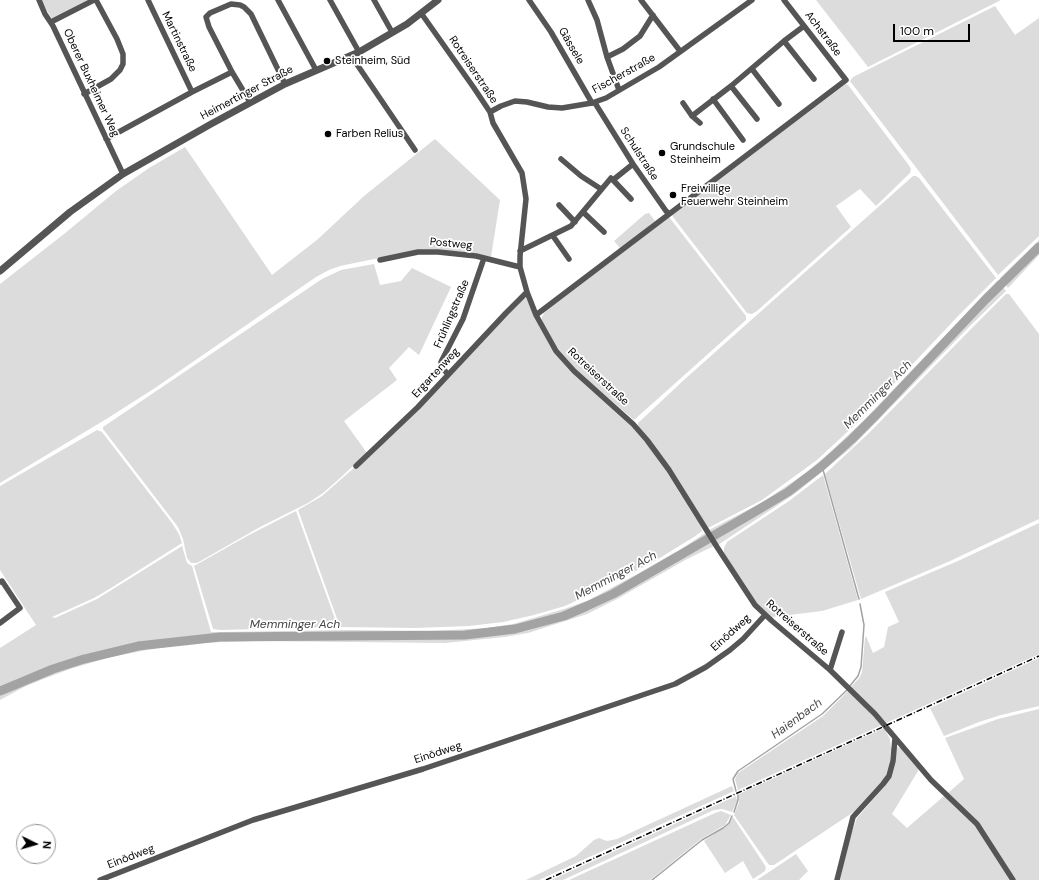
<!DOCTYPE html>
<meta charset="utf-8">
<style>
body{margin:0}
#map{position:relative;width:1039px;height:880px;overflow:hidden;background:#fff;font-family:"DM Sans",sans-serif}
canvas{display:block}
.north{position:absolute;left:16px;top:824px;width:40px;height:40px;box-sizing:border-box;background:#fff;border:1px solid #999;border-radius:50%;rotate:95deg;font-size:11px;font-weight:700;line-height:16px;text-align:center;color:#000}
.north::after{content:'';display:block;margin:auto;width:14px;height:18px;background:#000;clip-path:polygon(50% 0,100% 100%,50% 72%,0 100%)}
.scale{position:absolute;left:893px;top:24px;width:77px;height:18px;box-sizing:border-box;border:2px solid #000;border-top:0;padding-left:5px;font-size:12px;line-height:14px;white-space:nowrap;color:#000;-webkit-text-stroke:3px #fff;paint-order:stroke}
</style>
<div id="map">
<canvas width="1039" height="880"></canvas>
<div class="north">N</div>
<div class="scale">100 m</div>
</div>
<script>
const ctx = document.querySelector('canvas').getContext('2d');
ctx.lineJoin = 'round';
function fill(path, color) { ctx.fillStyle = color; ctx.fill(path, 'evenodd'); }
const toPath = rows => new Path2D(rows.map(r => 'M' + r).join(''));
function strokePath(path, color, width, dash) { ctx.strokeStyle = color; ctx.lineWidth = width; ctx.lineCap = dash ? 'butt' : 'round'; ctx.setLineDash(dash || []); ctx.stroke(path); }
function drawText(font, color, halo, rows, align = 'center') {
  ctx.font = font + ' "DM Sans",sans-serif'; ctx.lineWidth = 3.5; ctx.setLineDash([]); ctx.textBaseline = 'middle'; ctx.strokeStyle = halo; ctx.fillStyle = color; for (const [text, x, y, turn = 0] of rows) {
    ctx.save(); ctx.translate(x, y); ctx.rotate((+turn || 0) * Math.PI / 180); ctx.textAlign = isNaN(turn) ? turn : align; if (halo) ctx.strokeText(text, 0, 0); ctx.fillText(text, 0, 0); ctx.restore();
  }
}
fill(toPath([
 [41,0,88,0,52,19],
 [816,0,1001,0,868,67],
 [995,6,1015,35,1039,18,1039,236,998,275,850,81,853,77],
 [846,84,848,85,908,164,911,169,910,173,876,206,860,189,836,206,851,227,757,311,752,314,747,313,673,217,672,214],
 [435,139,500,200,491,257,460,252,389,256,340,266,329,270,316,277,155,388,108,418,0,483,0,284,64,234,116,191,149,168,185,147,272,275,318,239,364,196],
 [913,176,916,176,919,178,996,278,960,314,858,422,817,460,762,500,708,528,638,425,638,423,685,379],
 [649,213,655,221,621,249,614,241,645,214],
 [669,217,746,316,746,320,634,420,570,365,556,347,542,320,542,317,545,311],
 [1039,240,1039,255,1008,288,1000,278],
 [374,264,380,285,401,281,412,268,451,287,419,355,409,347,389,368,397,380,344,421,367,453,339,479,323,493,308,503,260,527,197,563,191,563,187,558,183,539,178,527,103,429,103,427,322,279,341,270],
 [998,280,1006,291,967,329,851,448,796,493,718,545,709,530,763,502,807,472,830,452,864,420],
 [1006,294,1009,294,1039,334,1039,519,950,561,861,599,825,474,870,432,969,331],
 [525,298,526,298,549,344,620,414,643,438,666,471,701,527,702,531,694,537,653,562,597,591,565,606,534,615,503,622,469,626,415,628,340,627,298,510,322,496,371,453,505,315],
 [97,430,102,432,172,523,179,534,182,543,111,588,94,598,52,617,55,618,66,613,97,599,182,546,187,563,192,566,211,632,219,632,351,630,432,631,487,628,513,624,564,609,587,601,639,573,681,549,705,533,714,546,687,559,617,599,587,614,528,633,504,637,445,643,257,641,196,643,151,649,107,658,70,669,46,678,26,686,0,700,0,648,36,625,0,570,0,486],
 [823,475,858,600,822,611,772,617,756,603,724,553,724,548,727,542,733,538,789,501],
 [296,511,338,627,221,630,213,629,194,566,249,535],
 [1039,523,1039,654,886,723,851,687,860,677,862,672,865,638,866,636,873,653,884,647,888,627,899,622,885,592,958,561],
 [1039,658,1039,706,1001,715,979,722,944,736,930,708],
 [848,691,882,725,738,790,735,779,738,773,823,716],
 [1039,709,1039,880,1016,880,984,830,948,793,964,779,945,738,998,719],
 [884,728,890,739,891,749,889,769,885,778,855,811,774,865,769,865,734,815,739,802,739,794],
 [897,747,901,748,918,768,918,771,892,814,907,828,944,796,976,826,1010,880,840,880,850,837,857,818,883,788],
 [732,786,734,791,585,859,539,880,526,880,576,856,594,840,599,838,607,841,617,839],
 [736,796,737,801,732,812,722,809,714,810,563,880,551,880],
 [721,811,731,815,725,825,701,839,650,880,569,880,715,813],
 [733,817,766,867,765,871,753,879,743,861,725,873,704,841,727,825],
 [796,854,808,871,799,880,757,880]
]), '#dcdcdc');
strokePath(toPath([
 [822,466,859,599],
 [849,687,858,676,861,667,864,625,860,604],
 [736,791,733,779,738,771,822,714,847,690],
 [734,812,738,800,738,795],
 [652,880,702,840,723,828,729,823,732,816]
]), '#a3a3a3', 1.5);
strokePath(toPath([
 [0,691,53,669,84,659,138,646,220,637,465,635,515,629,564,616,587,606,613,594,751,514,788,492,822,466,852,439,877,414,985,300,1039,247]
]), '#a3a3a3', 9);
strokePath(toPath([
 [39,0,45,14,53,26,123,174],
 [148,0,192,92],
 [278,0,316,70],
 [330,0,359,52],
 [374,0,392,32],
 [529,0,551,32,592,103],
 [588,0,597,20,607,57,619,90],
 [641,0,680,51],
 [421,13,474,88,490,112,493,123,522,173,526,199,520,256,520,267,527,292,536,315,556,351,574,371,633,424,647,440,669,470,717,547,755,605,772,621,830,670,875,714,931,780,977,824,1013,880],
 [51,22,94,0],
 [784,41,814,79],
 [350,56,354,60,415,150],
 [607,57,623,49,640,36,653,15],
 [752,69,779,104],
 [731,86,757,119],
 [84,94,111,79,120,70,123,64,123,54,117,39,96,0],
 [713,99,743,140],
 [250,102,232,72,209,27,206,17,210,13,231,4,240,5,244,7,251,14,285,84],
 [595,103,633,164,666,211,669,214],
 [683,103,692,116,700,123],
 [490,112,501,106,515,101,527,102,548,107,562,108,592,103,606,98,659,67,752,0],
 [692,116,731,86,784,41,804,26],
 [106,139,192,92,232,72],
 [561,159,581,176,601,189],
 [613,180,631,199],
 [559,205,575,222],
 [583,212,604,232],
 [553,236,569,259],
 [520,251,571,226,611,178,613,180,633,164],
 [380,260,418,252,438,252,476,256,520,267],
 [536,315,846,80,784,0],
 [448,374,442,368,441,362,463,319,484,258],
 [356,466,418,407,506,313,527,292],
 [0,582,2,581,20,608,0,623],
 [830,670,842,632],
 [100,880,253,820,423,769,675,684,706,667,730,650,743,639,765,615],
 [837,880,853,817,883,784,889,776,893,761,895,738]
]), '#555', 5.5);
strokePath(toPath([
 [0,271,70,212,123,174,211,124,285,84,359,52,407,24,438,0]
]), '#555', 7);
strokePath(toPath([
 [546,880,1039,656]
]), '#000', 1.5, [6, 2, 1, 2]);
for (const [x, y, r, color] of [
 [327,61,4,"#000"],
 [328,134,4,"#000"],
 [662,153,4,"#000"],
 [673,195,4,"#000"]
]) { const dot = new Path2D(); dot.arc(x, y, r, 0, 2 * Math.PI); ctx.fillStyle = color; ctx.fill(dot); strokePath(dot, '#fff', 1.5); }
drawText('11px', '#000', '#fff', [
 ["Achstraße",823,34,53],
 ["Martinstraße",179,42,64],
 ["Gässele",571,46,60],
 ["Rotreiserstraße",473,70,56],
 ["Fischerstraße",624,74,-29],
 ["Oberer Buxheimer Weg",91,83,65],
 ["Heimertinger Straße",247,93,-28],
 ["Schulstraße",639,154,57],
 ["Postweg",451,244,5],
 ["Frühlingstraße",452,314,-67],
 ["Ergartenweg",436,373,-47],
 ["Rotreiserstraße",598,377,43],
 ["Rotreiserstraße",797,628,41],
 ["Einödweg",731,633,-42],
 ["Einödweg",438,753,-18],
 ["Einödweg",131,857,-21]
]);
drawText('11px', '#000', '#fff', [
 ["Steinheim, Süd",335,61],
 ["Farben Relius",336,134],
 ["Grundschule",670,147],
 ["Steinheim",670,160],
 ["Freiwillige",681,189],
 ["Feuerwehr Steinheim",681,202]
], 'left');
drawText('italic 12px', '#444', '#fff', [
 ["Memminger Ach",878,395,-45],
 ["Memminger Ach",616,576,-28],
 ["Memminger Ach",295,625],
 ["Haienbach",797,719,-36]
]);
</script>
